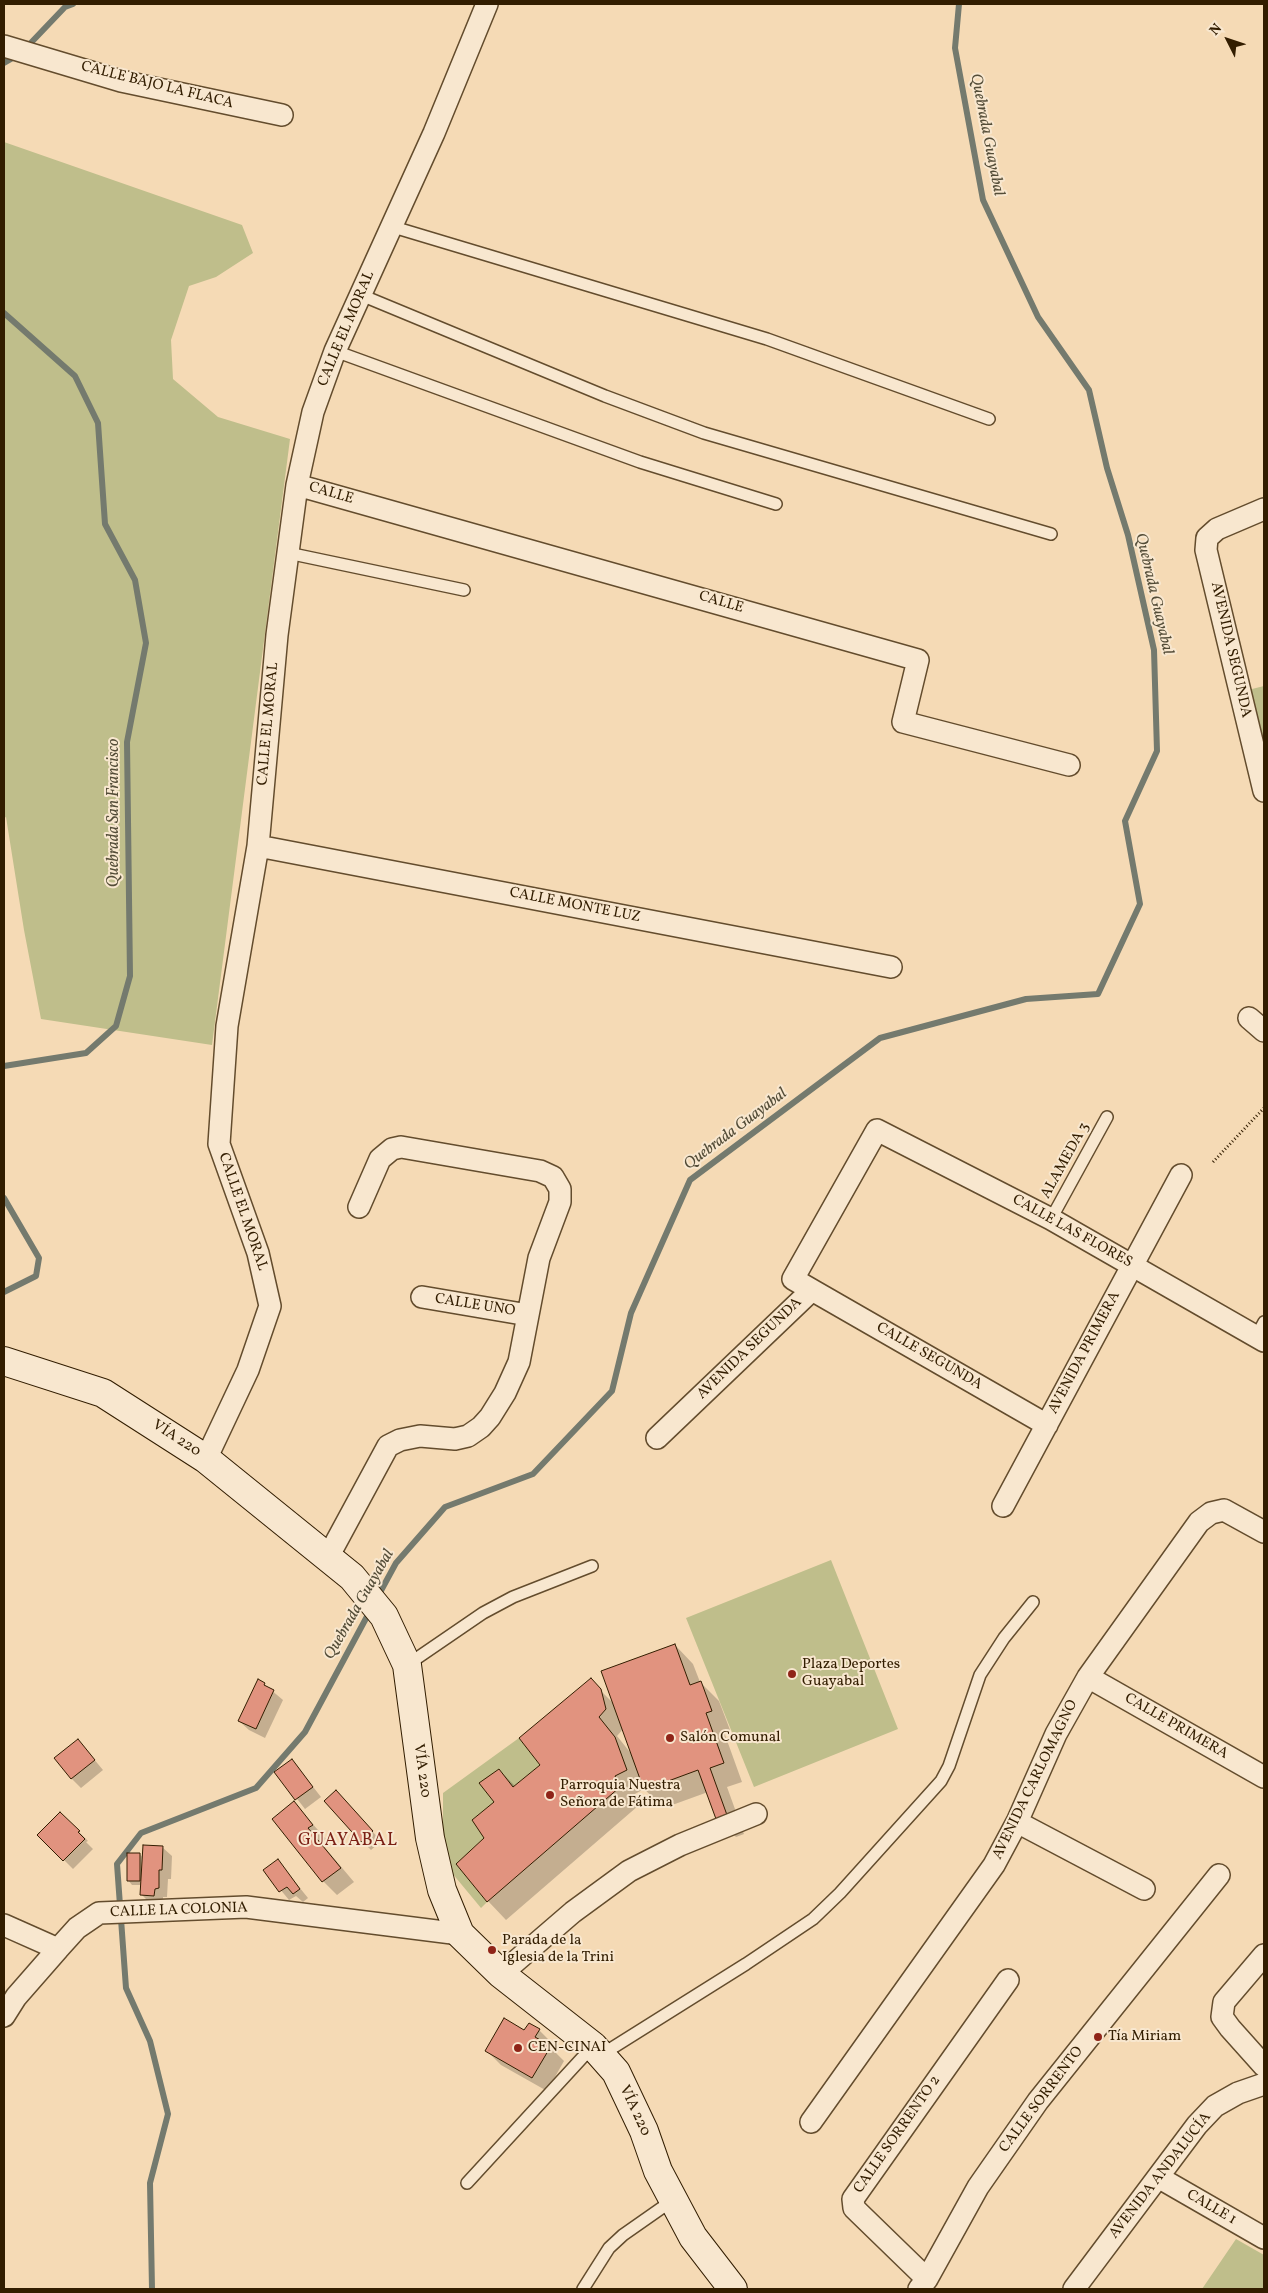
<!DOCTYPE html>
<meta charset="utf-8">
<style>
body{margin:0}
#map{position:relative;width:1268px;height:2293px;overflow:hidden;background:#f5dab5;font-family:Vollkorn,serif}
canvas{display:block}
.frame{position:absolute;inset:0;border:5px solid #321d00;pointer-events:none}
.north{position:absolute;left:1203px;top:15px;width:50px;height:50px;-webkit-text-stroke:4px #f8e7cf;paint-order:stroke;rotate:311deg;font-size:14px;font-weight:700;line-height:20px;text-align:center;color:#321d00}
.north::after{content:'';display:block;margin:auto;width:18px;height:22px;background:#321d00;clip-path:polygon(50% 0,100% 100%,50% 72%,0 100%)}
</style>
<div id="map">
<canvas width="1268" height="2293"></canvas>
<div class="frame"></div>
<div class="north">N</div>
</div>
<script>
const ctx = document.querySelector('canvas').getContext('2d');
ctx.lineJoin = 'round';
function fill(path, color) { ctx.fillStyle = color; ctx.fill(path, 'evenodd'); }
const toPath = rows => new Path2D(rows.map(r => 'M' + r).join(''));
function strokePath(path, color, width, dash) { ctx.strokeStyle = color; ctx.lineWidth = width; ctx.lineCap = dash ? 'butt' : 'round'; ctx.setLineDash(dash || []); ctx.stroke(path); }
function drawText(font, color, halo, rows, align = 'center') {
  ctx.font = font + ' Vollkorn,serif'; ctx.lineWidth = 4; ctx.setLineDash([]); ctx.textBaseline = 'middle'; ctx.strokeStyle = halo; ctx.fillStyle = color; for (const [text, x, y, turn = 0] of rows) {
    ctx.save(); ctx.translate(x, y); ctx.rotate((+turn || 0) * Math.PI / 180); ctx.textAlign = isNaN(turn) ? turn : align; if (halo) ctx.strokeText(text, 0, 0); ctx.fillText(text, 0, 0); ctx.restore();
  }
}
fill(toPath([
 [4,142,242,225,253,253,216,277,189,286,171,340,173,379,218,417,290,439,212,1045,41,1019,24,930,6,817,4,818],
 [1264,686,1264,755,1248,690],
 [831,1560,898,1729,754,1787,686,1618],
 [519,1738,540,1765,513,1787,499,1769,480,1783,494,1802,472,1820,484,1838,456,1864,487,1902,481,1908,447,1867,443,1859,443,1793],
 [1236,2239,1264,2255,1264,2289,1202,2289]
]), '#bfbe8b');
fill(toPath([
 [675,1645,693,1664,700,1682,719,1701,730,1730,724,1732,742,1782,727,1787,744,1834,736,1837,717,1818,708,1792,664,1808,644,1789,633,1795,638,1806,506,1920,488,1901,486,1838,495,1802,499,1770,515,1786,542,1765,590,1680,614,1704],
 [623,1729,633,1756,617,1736],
 [264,1684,283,1700,265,1738,249,1730,239,1721],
 [78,1740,103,1770,81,1788,71,1778],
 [292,1760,321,1797,305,1809,276,1772],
 [345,1801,381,1841,371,1850,362,1841],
 [294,1803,326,1839,321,1843,354,1882,337,1895,323,1881,274,1819],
 [60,1813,88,1841,86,1842,93,1849,73,1869,39,1835],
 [162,1847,172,1856,171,1879,168,1879,167,1897,163,1897,163,1904,151,1904,142,1895,142,1885,132,1885,128,1880,140,1854,143,1858],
 [278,1861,308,1898,303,1902,296,1896,289,1900,265,1871],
 [539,2030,553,2044,551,2048,564,2061,547,2091,501,2065,487,2051]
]), '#0003');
strokePath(toPath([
 [25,49,65,7,73,4],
 [4,63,18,55],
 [4,313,75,376,98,423,105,524,135,580,146,643,127,742,130,976,116,1026,86,1053,4,1066],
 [4,1198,39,1258,36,1276,4,1292],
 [377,1598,396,1563,445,1507,533,1474,612,1391,631,1313,690,1180,880,1038,1026,999,1098,994,1140,904,1125,821,1157,751,1154,650,1128,535,1107,468,1089,390,1038,317,983,200,955,48,959,4],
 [152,2289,150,2183,168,2114,150,2041,126,1988,117,1864,141,1833,256,1788,305,1732,371,1609]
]), '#747a6e', 6);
const building = toPath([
 [675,1644,690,1685,701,1681,712,1711,706,1713,724,1763,710,1768,727,1815,716,1819,698,1770,644,1790,601,1671,675,1644],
 [591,1678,601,1689,606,1709,599,1717,615,1737,627,1770,615,1776,620,1787,487,1902,456,1864,484,1838,472,1820,494,1802,479,1783,499,1769,513,1787,540,1765,519,1738,591,1678],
 [258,1679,265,1683,264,1685,274,1690,256,1729,238,1721,258,1679],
 [78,1739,95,1760,71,1779,54,1758,78,1739],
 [292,1759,313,1787,295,1800,274,1772,292,1759],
 [336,1790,373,1831,361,1842,324,1801,336,1790],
 [294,1801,313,1825,308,1828,341,1868,322,1882,272,1819,294,1801],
 [60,1812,80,1831,78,1832,85,1839,63,1861,37,1835,60,1812],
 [143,1845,163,1846,162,1870,159,1870,159,1888,155,1889,154,1896,140,1895,143,1845],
 [127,1853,140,1853,140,1881,127,1881,127,1853],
 [278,1859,300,1889,293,1894,287,1887,279,1892,263,1870,278,1859],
 [504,2018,524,2030,529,2023,540,2029,535,2037,551,2046,532,2078,485,2051,504,2018]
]);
fill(building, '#e1937f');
strokePath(building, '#321d00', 1);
const service = toPath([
 [390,226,767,339,989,419],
 [361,295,605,396,704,433,1051,534],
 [335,351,640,462,776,504],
 [288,553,464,590],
 [1051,1219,1107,1117],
 [1256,1337,1264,1322],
 [407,1665,483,1613,513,1597,592,1566],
 [601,2055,746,1964,813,1919,840,1893,941,1781,949,1766,980,1675,1004,1638,1033,1602],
 [467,2183,593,2046],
 [583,2289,609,2248,623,2235,673,2200]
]);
const minor = toPath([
 [4,46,121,81,282,115],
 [297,485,918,660,903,722,1069,765],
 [1264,509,1217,529,1207,538,1206,550,1264,791],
 [258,846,891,967],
 [1249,1018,1264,1031],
 [812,1290,1047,1425],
 [422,1297,528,1315],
 [657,1438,812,1290,793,1279,877,1130,1051,1219,1264,1341],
 [206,1459,248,1370,270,1306,258,1253,219,1144,227,1026,258,846,277,635,297,485,313,412,335,351,434,133,487,4],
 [1003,1506,1181,1175],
 [328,1557,388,1446,400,1440,420,1436,455,1439,468,1436,481,1427,490,1417,505,1393,519,1362,539,1258,560,1202,560,1189,553,1177,540,1171,401,1147,392,1149,380,1159,359,1207],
 [1088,1677,1264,1777],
 [1017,1822,1144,1889],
 [4,1925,58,1949,77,1928,99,1913,246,1907,460,1934],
 [1264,1955,1224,2002,1222,2017,1230,2028,1264,2066],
 [501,1974,573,1912,629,1871,680,1845,756,1814],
 [4,2016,16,1997,58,1949],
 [811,2122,994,1865,1017,1822,1056,1734,1088,1677,1199,1522,1211,1513,1224,1510,1264,1532],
 [1158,2177,1264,2238],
 [927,2279,859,2213,854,2208,853,2199,1008,1980],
 [919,2289,927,2279,978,2187,1038,2101,1219,1875],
 [1074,2289,1197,2125,1215,2106,1238,2093,1264,2084]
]);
const secondary = toPath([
 [4,1361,103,1393,206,1459,352,1577,384,1616,407,1665,430,1838,442,1890,460,1934,501,1974,593,2046,616,2072,644,2131,658,2171,693,2237,733,2289]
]);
strokePath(service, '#634c2d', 14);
strokePath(minor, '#634c2d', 24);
strokePath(secondary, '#321d00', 30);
strokePath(toPath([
 [1213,1162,1264,1108]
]), '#321d00', 3, [1, 2.5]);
strokePath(service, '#f8e7cf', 11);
strokePath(minor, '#f8e7cf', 21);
strokePath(secondary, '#f8e7cf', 28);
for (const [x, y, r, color] of [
 [792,1674,5,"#8f2418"],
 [670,1738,5,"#8f2418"],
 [550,1795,5,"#8f2418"],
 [492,1950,5,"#8f2418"],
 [1098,2037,5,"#8f2418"],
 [518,2048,5,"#8f2418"]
]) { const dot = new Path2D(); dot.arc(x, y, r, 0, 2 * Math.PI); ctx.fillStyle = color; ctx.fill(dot); strokePath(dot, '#f8e7cf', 2); }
drawText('15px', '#321d00', '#f8e7cf', [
 ["CALLE BAJO LA FLACA",157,86,14],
 ["CALLE EL MORAL",347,329,-67],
 ["CALLE",331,494,16],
 ["CALLE",721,603,16],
 ["AVENIDA SEGUNDA",1230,650,77],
 ["CALLE EL MORAL",269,724,-85],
 ["CALLE MONTE LUZ",575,906,11],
 ["ALAMEDA 3",1066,1161,-61],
 ["CALLE EL MORAL",242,1212,71],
 ["CALLE LAS FLORES",1072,1232,29],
 ["CALLE UNO",475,1306,9],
 ["AVENIDA SEGUNDA",750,1349,-44],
 ["AVENIDA PRIMERA",1085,1353,-62],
 ["CALLE SEGUNDA",929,1357,30],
 ["VÍA 220",176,1439,33],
 ["CALLE PRIMERA",1176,1727,30],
 ["VÍA 220",421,1771,82],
 ["AVENIDA CARLOMAGNO",1036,1780,-64],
 ["CALLE LA COLONIA",179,1911,-2],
 ["CALLE SORRENTO",1042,2100,-53],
 ["VÍA 220",634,2111,65],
 ["CALLE SORRENTO 2",898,2135,-55],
 ["AVENIDA ANDALUCÍA",1161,2176,-52],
 ["CALLE 1",1211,2208,30]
]);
drawText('15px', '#321d00', '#f8e7cf', [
 ["Plaza Deportes",802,1665],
 ["Guayabal",802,1682],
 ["Salón Comunal",680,1738],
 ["Parroquia Nuestra",560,1786],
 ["Señora de Fátima",560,1803],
 ["Parada de la",502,1941],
 ["Iglesia de la Trini",502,1958],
 ["Tía Miriam",1108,2037],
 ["CEN-CINAI",528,2048]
], 'left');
drawText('italic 16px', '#534c37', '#f8e7cf', [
 ["Quebrada Guayabal",986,135,79],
 ["Quebrada Guayabal",1153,594,77],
 ["Quebrada San Francisco",115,813,-90],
 ["Quebrada Guayabal",736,1130,-37],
 ["Quebrada Guayabal",360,1605,-60]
]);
ctx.letterSpacing = '1px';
drawText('18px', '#7a1f14', '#f8e7cf', [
 ["GUAYABAL",348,1842]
]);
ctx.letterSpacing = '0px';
</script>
